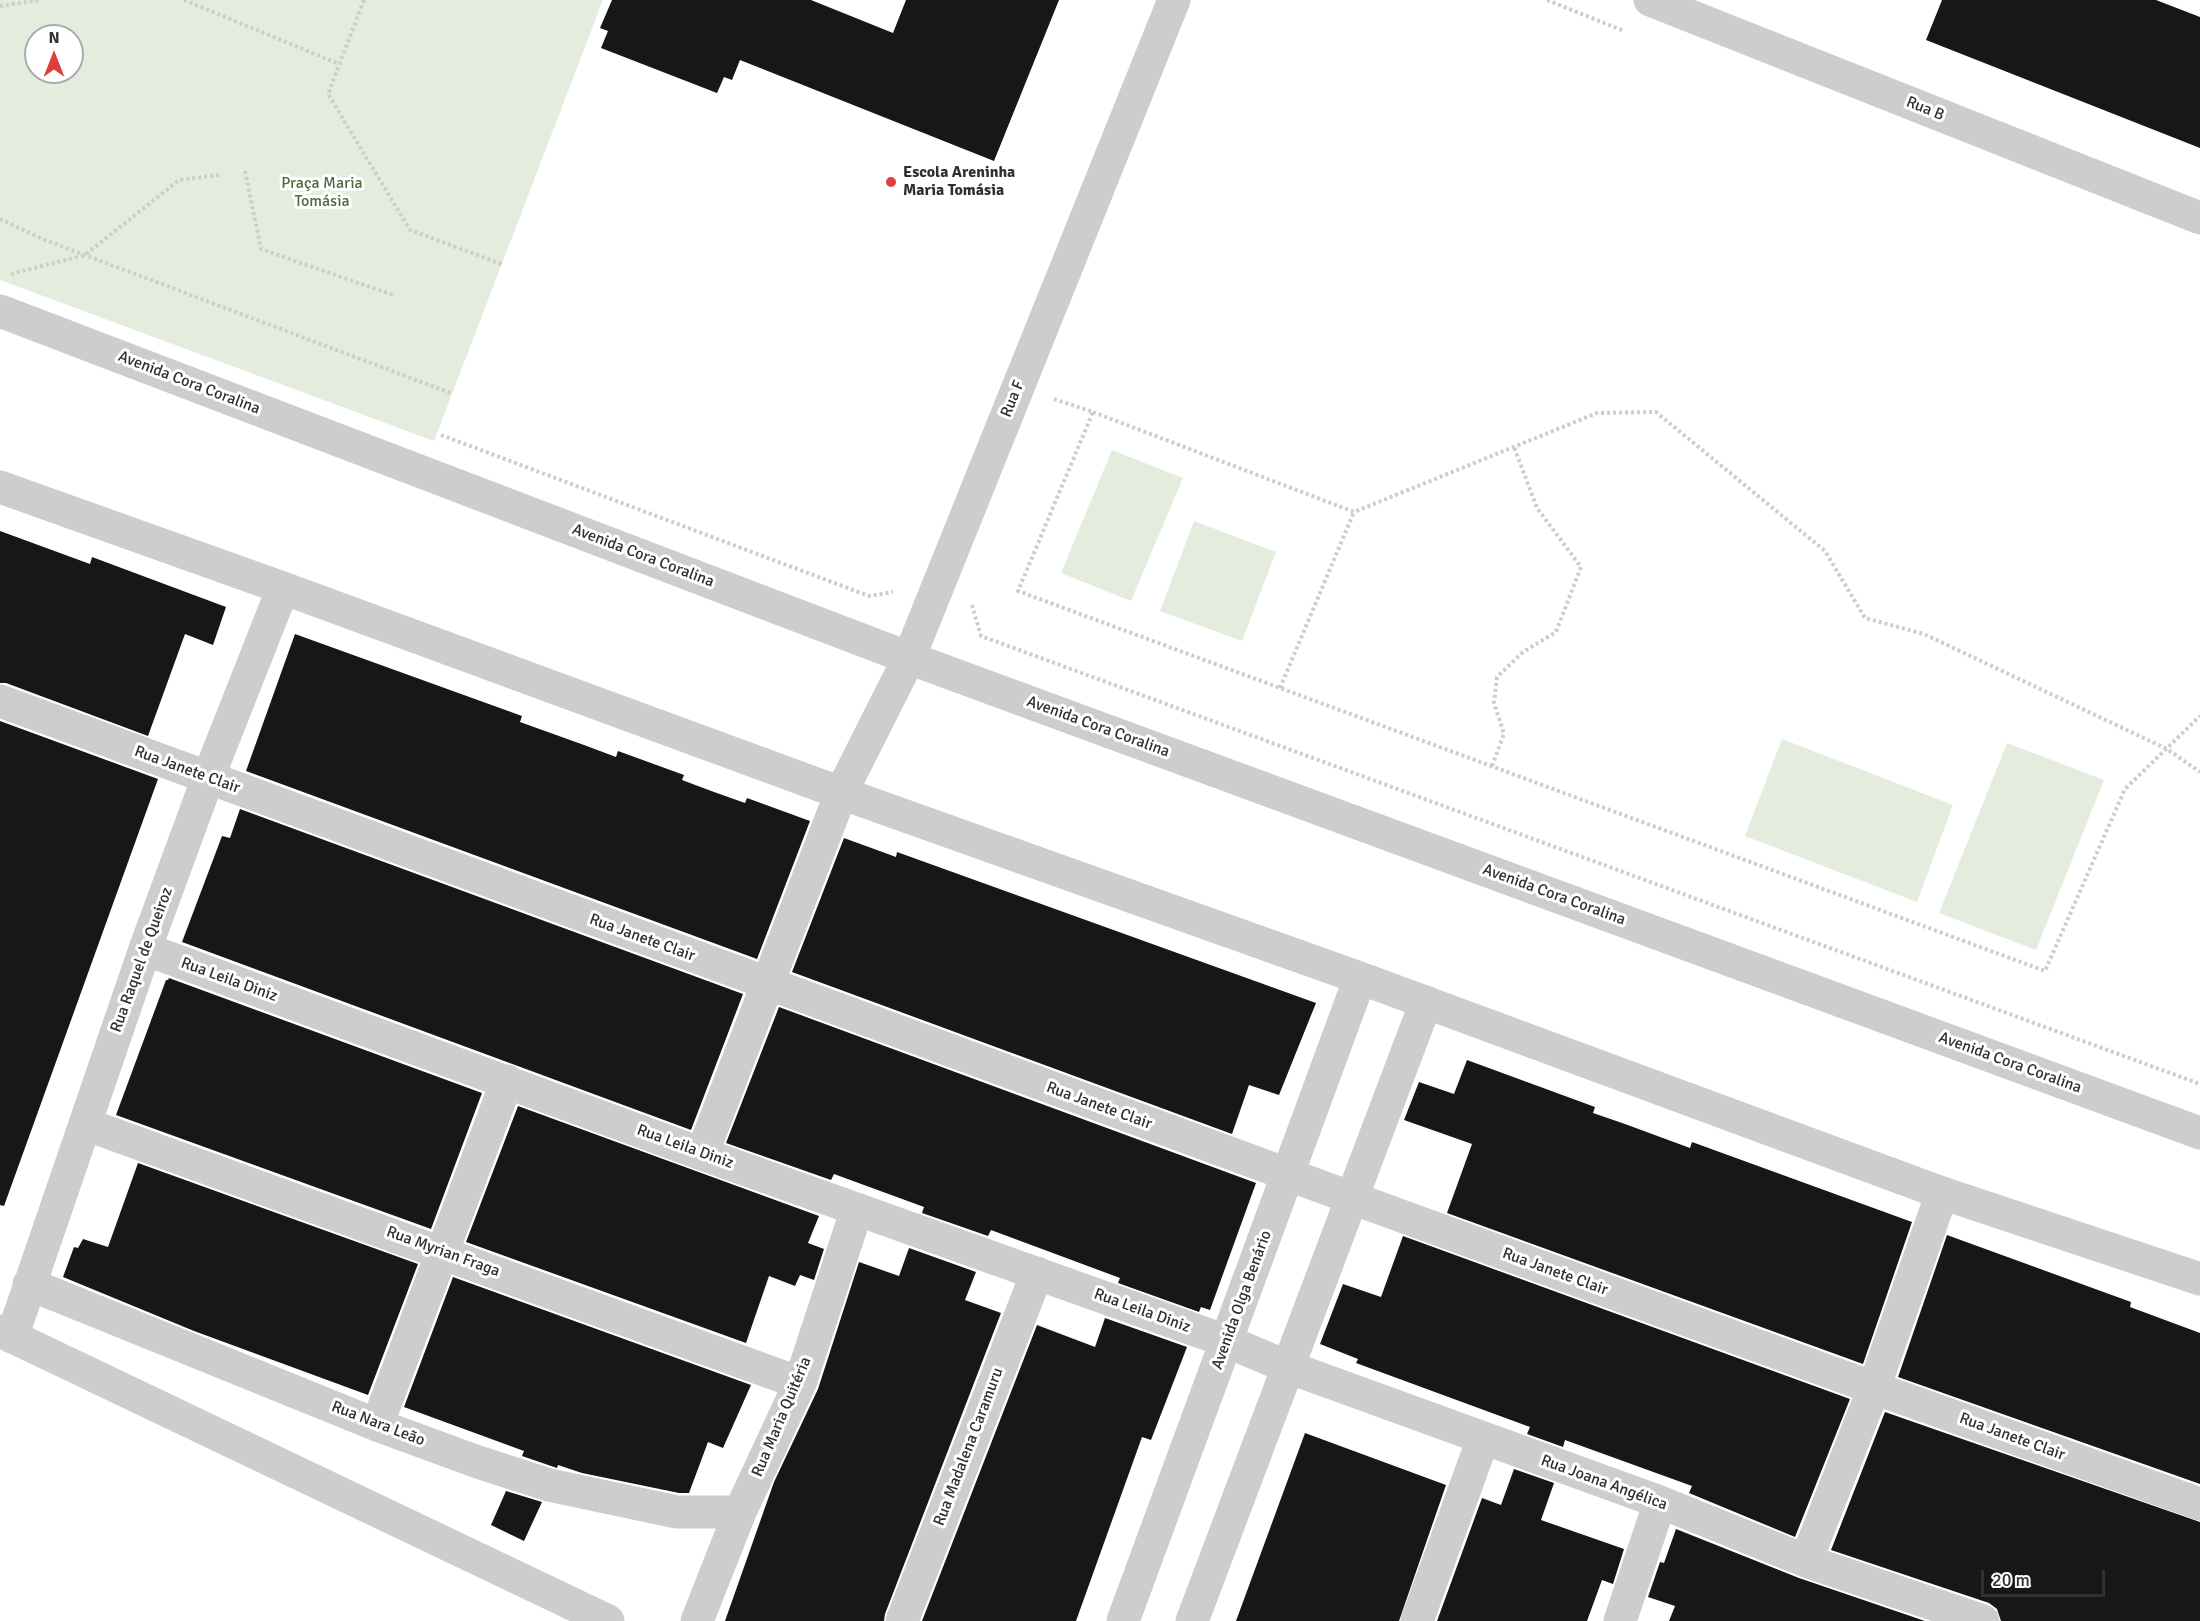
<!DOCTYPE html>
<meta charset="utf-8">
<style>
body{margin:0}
#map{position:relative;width:2200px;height:1621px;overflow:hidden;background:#fff;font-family:Signika,sans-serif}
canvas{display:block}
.north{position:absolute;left:24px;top:24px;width:60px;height:60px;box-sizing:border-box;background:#fff;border:2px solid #acacac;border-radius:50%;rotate:0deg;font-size:16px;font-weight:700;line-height:24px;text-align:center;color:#303030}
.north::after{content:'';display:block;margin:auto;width:21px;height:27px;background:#df3e3a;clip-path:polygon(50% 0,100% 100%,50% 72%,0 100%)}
.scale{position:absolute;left:1981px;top:1570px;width:124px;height:27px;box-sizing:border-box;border:3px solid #303030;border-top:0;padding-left:8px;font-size:18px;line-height:21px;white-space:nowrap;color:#303030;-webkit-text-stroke:4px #fff;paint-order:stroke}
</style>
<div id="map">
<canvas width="2200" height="1621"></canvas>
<div class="north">N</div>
<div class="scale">20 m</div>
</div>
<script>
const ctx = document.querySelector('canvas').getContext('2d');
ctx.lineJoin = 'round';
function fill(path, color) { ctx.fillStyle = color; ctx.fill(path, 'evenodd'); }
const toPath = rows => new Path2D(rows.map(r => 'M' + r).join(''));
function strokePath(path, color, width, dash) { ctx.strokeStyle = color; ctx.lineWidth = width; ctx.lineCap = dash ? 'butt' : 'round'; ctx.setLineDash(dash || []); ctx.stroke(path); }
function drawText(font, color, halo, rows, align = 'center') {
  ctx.font = font + ' Signika,sans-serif'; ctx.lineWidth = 6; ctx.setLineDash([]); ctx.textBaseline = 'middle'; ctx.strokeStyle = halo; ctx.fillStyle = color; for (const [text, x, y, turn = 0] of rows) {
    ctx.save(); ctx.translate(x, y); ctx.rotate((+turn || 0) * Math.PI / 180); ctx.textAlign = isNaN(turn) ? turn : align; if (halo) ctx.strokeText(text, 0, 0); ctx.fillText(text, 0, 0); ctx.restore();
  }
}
fill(toPath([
 [0,0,603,0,434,441,0,280],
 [36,36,72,36,72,72,36,72],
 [1112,450,1183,478,1131,601,1061,573],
 [1194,521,1276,552,1242,641,1160,611],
 [1782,739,1953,805,1917,902,1745,836],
 [2007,743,2104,780,2036,950,1939,913]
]), '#e4ecde');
fill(toPath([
 [612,0,811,0,893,33,906,0,1059,0,994,161,740,60,732,80,724,77,717,93,601,48,608,31,600,28],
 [1942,0,2156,0,2200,17,2200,148,1926,40],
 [0,531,90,564,92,557,226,607,213,645,185,634,148,736,6,683,0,683],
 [295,634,522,716,520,722,584,745,616,757,618,751,684,775,682,780,714,792,745,803,747,798,810,821,757,959,246,771],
 [0,721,158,779,4,1206,0,1205],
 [240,809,743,994,691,1130,182,942,222,836,230,838],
 [844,838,896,857,897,852,1316,1003,1279,1095,1249,1085,1232,1134,792,972],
 [169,978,482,1093,431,1229,116,1115,166,980,168,980],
 [779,1007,1256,1183,1210,1310,1201,1307,1199,1312,1118,1283,1120,1278,991,1230,988,1236,922,1213,924,1207,834,1174,831,1180,726,1143],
 [1467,1060,1595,1107,1593,1113,1625,1124,1690,1148,1692,1142,1912,1222,1863,1364,1447,1213,1472,1144,1404,1120,1419,1082,1454,1094],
 [518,1106,819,1216,808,1243,824,1249,814,1280,800,1275,795,1286,769,1276,746,1343,466,1242],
 [138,1163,418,1264,368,1395,194,1331,63,1277,74,1247,78,1248,83,1239,108,1247],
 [1947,1235,2131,1302,2130,1307,2200,1333,2200,1484,1898,1377],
 [1403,1236,1850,1399,1795,1537,1689,1493,1692,1486,1565,1440,1563,1447,1527,1434,1530,1427,1356,1363,1358,1359,1320,1344,1343,1284,1381,1297],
 [909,1248,976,1272,965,1300,1001,1313,885,1614,884,1621,725,1621,774,1482,818,1389,859,1262,899,1276],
 [453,1277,751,1385,723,1448,708,1442,689,1493,679,1493,582,1473,558,1465,557,1468,554,1467,522,1456,524,1451,404,1407],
 [1105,1318,1187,1347,1151,1440,1142,1437,1076,1621,922,1621,1037,1325,1095,1347],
 [1885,1412,2200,1522,2200,1621,2001,1621,1997,1609,1989,1603,1831,1550],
 [1305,1433,1446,1485,1399,1621,1236,1621],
 [1514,1469,1554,1483,1541,1520,1624,1549,1613,1584,1602,1580,1587,1621,1437,1621,1482,1498,1501,1505],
 [506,1491,542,1502,524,1541,491,1525],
 [1676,1529,1799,1578,1925,1621,1669,1621,1675,1606,1648,1597,1660,1562,1664,1563]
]), '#171717');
strokePath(toPath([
 [184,0,339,64],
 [364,0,328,94,410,230,504,265],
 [1547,0,1624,31],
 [0,6,40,0],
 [245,171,261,249,393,295],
 [0,219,45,240,453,394],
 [11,274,85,255,179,180,219,175],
 [1054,399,1093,412,1018,591,2045,971,2125,789,2200,716],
 [1093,412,1354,512,1597,413,1656,412,1825,551,1865,618,1924,634,2167,749,2200,772],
 [441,435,869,596,893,592],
 [972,605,981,636,2200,1084],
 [1280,688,1354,512],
 [1492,766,1504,734,1494,703,1497,677,1523,652,1556,632,1581,567,1537,508,1514,447]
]), '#cdcdcd', 4, [3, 3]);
strokePath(toPath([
 [1650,0,2200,218],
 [0,311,909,658,2200,1133],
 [0,487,283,588,841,793,1360,978,1942,1193,2200,1279],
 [0,701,1352,1198,1874,1388,2200,1504],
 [145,949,702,1154,1226,1341,1288,1367,1660,1502,1806,1561,1983,1621],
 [85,1124,800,1383],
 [702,1154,841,793,909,658,1174,0],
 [29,1284,377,1425,475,1461,549,1485,677,1512,740,1512],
 [0,1331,608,1621],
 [12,1337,145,949,208,778,283,588],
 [377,1425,507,1081],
 [1806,1561,1874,1388,1942,1193],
 [697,1621,740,1512,800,1383,857,1209],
 [902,1621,1037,1273],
 [1123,1621,1360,978],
 [1192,1621,1426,1002],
 [1417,1621,1483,1439],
 [1620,1621,1660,1502]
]), '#cdcdcd', 33);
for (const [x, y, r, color] of [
 [891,182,6,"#df3e3a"]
]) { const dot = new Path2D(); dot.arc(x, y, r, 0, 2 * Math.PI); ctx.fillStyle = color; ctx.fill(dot); strokePath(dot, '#fff', 2); }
drawText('16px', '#303030', '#fff', [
 ["Rua B",1925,109,22],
 ["Avenida Cora Coralina",189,383,21],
 ["Rua F",1013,399,-68],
 ["Avenida Cora Coralina",643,556,21],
 ["Avenida Cora Coralina",1098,727,20],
 ["Rua Janete Clair",187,770,20],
 ["Avenida Cora Coralina",1554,895,20],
 ["Rua Janete Clair",642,938,20],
 ["Rua Raquel de Queiroz",142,960,-70],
 ["Rua Leila Diniz",229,980,20],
 ["Avenida Cora Coralina",2010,1063,20],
 ["Rua Janete Clair",1099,1106,20],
 ["Rua Leila Diniz",685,1147,20],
 ["Rua Myrian Fraga",443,1252,20],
 ["Rua Janete Clair",1555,1272,20],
 ["Avenida Olga Benário",1242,1300,-70],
 ["Rua Leila Diniz",1142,1311,20],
 ["Rua Maria Quitéria",782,1417,-67],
 ["Rua Nara Leão",378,1424,21],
 ["Rua Janete Clair",2012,1437,20],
 ["Rua Madalena Caramuru",969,1447,-69],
 ["Rua Joana Angélica",1604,1483,20]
]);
drawText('bold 16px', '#303030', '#fff', [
 ["Escola Areninha",903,173],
 ["Maria Tomásia",903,191]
], 'left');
drawText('16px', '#4e6a3e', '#fff', [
 ["Praça Maria",322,184],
 ["Tomásia",322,202]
]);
</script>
